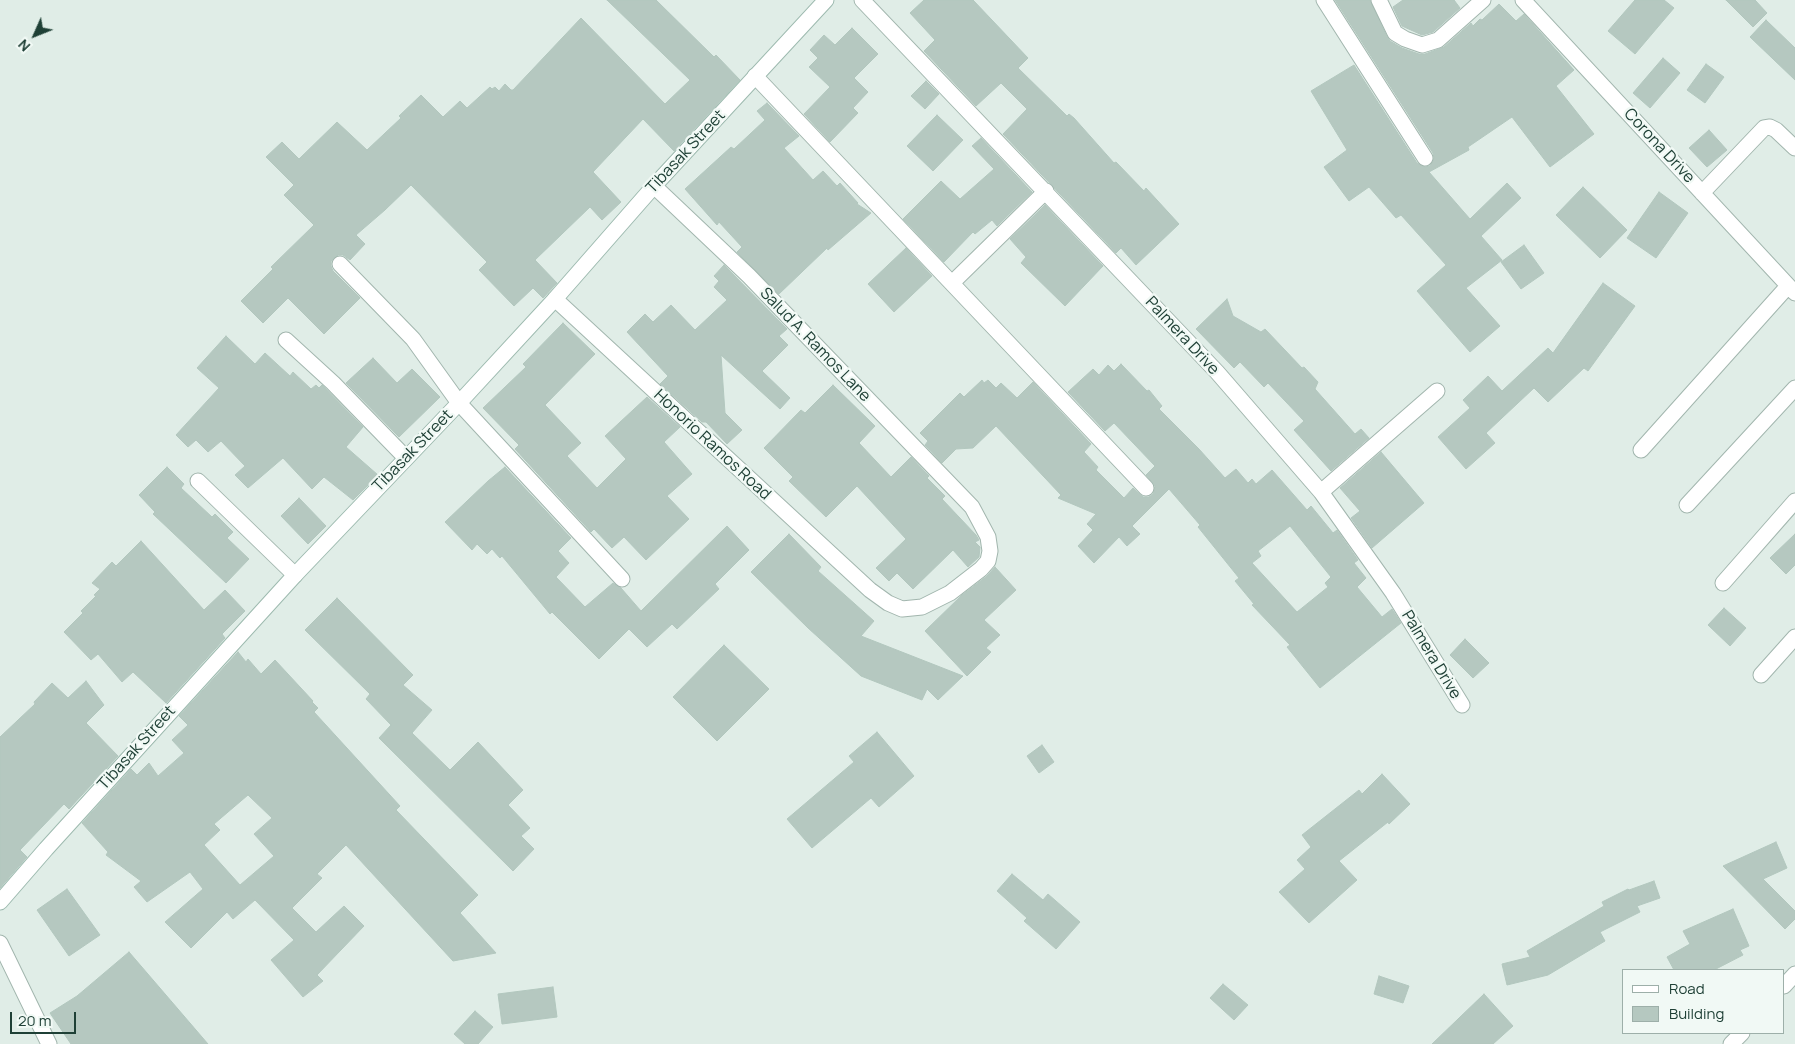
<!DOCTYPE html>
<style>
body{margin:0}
#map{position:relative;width:1795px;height:1044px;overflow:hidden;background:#e0ede7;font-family:Manrope,sans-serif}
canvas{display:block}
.legend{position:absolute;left:1622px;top:969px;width:162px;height:65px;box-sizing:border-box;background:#f1f9f5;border:1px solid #9dafa9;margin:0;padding:6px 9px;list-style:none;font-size:15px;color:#1f4036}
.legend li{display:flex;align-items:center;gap:10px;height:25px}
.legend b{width:25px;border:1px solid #9dafa9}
.north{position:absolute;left:10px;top:10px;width:50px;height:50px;-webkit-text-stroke:4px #f1f9f5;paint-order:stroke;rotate:226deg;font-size:14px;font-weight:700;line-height:20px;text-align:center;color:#1f4036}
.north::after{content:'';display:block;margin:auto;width:18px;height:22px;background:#1f4036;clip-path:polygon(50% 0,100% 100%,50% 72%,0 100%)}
.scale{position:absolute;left:10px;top:1012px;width:66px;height:22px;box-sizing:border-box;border:2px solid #1f4036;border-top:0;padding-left:6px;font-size:15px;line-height:18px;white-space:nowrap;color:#1f4036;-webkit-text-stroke:4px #f1f9f5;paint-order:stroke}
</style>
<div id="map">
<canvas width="1795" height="1044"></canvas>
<ul class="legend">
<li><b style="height:6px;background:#fff"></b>Road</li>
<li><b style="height:14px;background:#b5c8c0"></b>Building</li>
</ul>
<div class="north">N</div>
<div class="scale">20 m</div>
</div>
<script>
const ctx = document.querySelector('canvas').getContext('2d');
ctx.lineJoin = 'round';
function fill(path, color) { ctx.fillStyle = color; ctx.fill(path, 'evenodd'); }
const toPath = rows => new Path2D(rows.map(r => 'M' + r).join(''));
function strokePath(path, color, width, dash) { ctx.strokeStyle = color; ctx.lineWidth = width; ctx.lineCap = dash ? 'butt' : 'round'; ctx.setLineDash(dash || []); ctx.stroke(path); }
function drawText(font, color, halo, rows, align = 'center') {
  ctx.font = font + ' Manrope,sans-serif'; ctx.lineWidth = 4.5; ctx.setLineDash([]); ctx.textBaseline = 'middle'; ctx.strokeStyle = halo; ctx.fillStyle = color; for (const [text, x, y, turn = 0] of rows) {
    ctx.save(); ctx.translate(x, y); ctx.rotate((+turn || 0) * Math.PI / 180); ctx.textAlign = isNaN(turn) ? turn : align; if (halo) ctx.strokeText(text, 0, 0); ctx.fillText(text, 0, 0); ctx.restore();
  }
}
const building = toPath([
 [607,0,656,0,714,57,716,55,740,80,674,151,643,119,593,172,621,202,602,220,590,207,535,260,557,283,543,298,533,288,514,306,479,270,487,262,411,185,385,210,356,235,365,244,350,260,343,255,338,255,331,261,331,266,333,271,360,298,324,334,288,298,263,323,241,301,273,269,271,267,314,225,284,195,294,185,266,157,282,142,299,159,337,122,367,150,401,118,399,116,421,95,443,117,460,101,467,108,490,87,492,89,495,87,499,91,505,84,511,90,513,90,581,18,665,104,690,80,607,0],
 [924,0,973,0,1028,58,1018,68,1067,116,1069,114,1074,118,1114,163,1116,162,1144,191,1146,188,1179,224,1136,265,1121,248,1116,253,1003,134,1027,109,1001,83,976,106,924,51,935,40,910,13,924,0],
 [1335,0,1370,0,1387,37,1390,41,1402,48,1419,54,1425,54,1444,47,1471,23,1473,26,1480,19,1482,20,1499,4,1516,21,1524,14,1574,70,1556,86,1594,134,1550,167,1512,117,1468,147,1469,150,1429,172,1470,219,1507,183,1521,198,1481,236,1502,260,1466,288,1500,326,1470,352,1417,291,1446,265,1401,215,1396,218,1369,187,1349,201,1324,167,1347,150,1311,91,1354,65,1417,163,1425,167,1430,166,1434,158,1433,153,1335,0],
 [1403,0,1454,0,1460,8,1433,32,1422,35,1402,26,1393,7,1403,0],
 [1635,0,1664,0,1674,8,1635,54,1608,31,1635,0],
 [1726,0,1755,0,1767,13,1753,27,1726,0],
 [1766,20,1795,48,1795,80,1750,37,1766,20],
 [852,28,878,54,854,78,868,92,853,108,858,113,830,142,804,114,830,87,809,67,818,58,810,50,824,35,835,45,852,28],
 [1663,58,1680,73,1650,108,1633,93,1663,58],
 [1706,64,1724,77,1705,103,1687,90,1706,64],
 [926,81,939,94,925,109,911,96,926,81],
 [767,103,799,136,784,148,813,180,823,171,837,186,840,183,858,203,857,204,871,213,828,250,827,248,779,294,737,252,742,247,719,222,717,225,685,189,731,147,734,149,765,120,757,111,767,103],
 [937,115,963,140,933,171,907,146,937,115],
 [1709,130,1727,150,1707,167,1689,148,1709,130],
 [981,138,1032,192,997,226,992,220,975,234,973,232,944,262,903,219,941,181,960,199,994,169,972,146,981,138],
 [1583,187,1627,230,1600,258,1556,215,1583,187],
 [1659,192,1688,213,1656,258,1627,238,1659,192],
 [1045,205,1103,266,1065,306,1021,263,1026,257,1010,239,1045,205],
 [1524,245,1544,273,1521,289,1501,262,1524,245],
 [906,248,932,276,894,312,868,284,906,248],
 [724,265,787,329,779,336,788,345,762,371,790,398,780,409,721,355,725,413,742,430,727,444,706,422,702,422,660,384,668,376,627,332,645,314,653,322,671,305,695,330,727,300,714,287,719,281,714,276,724,265],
 [1603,283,1635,306,1588,371,1584,368,1548,402,1534,388,1486,433,1495,443,1466,469,1438,437,1470,408,1463,400,1488,376,1502,391,1548,348,1553,353,1603,283],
 [1227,299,1233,316,1261,332,1265,329,1302,368,1304,367,1318,382,1315,389,1355,434,1361,429,1369,438,1331,471,1294,430,1304,421,1268,383,1264,387,1240,362,1234,368,1196,329,1227,299],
 [563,323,595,354,545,405,581,443,567,456,597,488,626,459,605,436,647,397,680,427,664,442,692,474,667,496,689,519,646,560,624,537,612,548,594,529,591,532,515,449,519,445,483,408,526,367,523,364,563,323],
 [226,336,255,364,265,353,290,376,293,372,311,389,316,385,319,388,322,385,363,427,346,447,378,475,353,500,324,477,312,489,283,458,248,488,235,475,245,466,221,441,208,452,196,440,188,447,176,435,219,388,197,368,226,336],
 [373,358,397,383,412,369,440,397,399,437,346,383,373,358],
 [1121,364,1147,391,1149,390,1162,406,1159,409,1199,449,1225,478,1236,469,1248,483,1252,479,1256,484,1272,470,1307,510,1311,506,1333,533,1337,530,1358,560,1354,563,1366,578,1357,587,1382,617,1392,609,1401,623,1320,688,1287,647,1290,645,1252,605,1254,604,1235,581,1239,578,1198,527,1200,525,1169,489,1132,526,1140,534,1127,546,1119,537,1094,563,1078,546,1093,530,1087,524,1096,514,1058,498,1061,495,996,426,973,448,956,449,942,463,925,445,928,441,920,433,960,393,964,397,982,380,984,383,988,380,996,388,1001,383,1017,398,1033,382,1091,444,1084,452,1098,467,1096,470,1124,498,1133,488,1143,497,1149,497,1153,494,1155,486,1146,475,1155,466,1114,423,1105,431,1068,392,1093,369,1099,375,1108,365,1114,371,1121,364],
 [1290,526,1331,577,1325,583,1328,587,1297,612,1252,563,1261,556,1258,551,1290,526],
 [833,385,875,426,859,443,891,477,911,457,929,476,927,478,945,496,942,499,976,535,979,540,975,542,980,547,979,557,968,567,953,550,913,589,897,573,889,581,876,568,906,539,857,486,826,517,789,481,793,477,764,448,801,410,805,413,833,385],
 [1381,452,1424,503,1372,548,1351,518,1360,511,1340,488,1381,452],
 [167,467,184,484,181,488,212,517,215,514,233,532,227,538,249,559,226,583,153,514,155,512,139,495,167,467],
 [505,467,571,538,558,551,569,563,556,577,585,607,613,583,621,588,641,611,727,526,749,550,715,584,719,589,677,629,672,624,647,647,629,629,599,659,552,612,550,614,502,556,500,558,492,549,487,554,477,544,472,550,445,522,488,481,505,467],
 [299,498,326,526,308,544,281,516,299,498],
 [789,534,821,567,818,571,874,621,861,636,963,676,938,700,927,689,922,700,861,676,808,628,751,572,789,534],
 [1795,534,1795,565,1786,574,1770,558,1795,534],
 [141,541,204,610,225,590,245,611,222,634,225,638,166,703,133,672,122,682,98,654,91,660,64,632,83,613,81,611,96,596,94,595,100,589,92,583,112,562,116,566,141,541],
 [995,567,1016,590,984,620,1000,635,986,648,991,652,967,676,925,631,962,595,987,576,995,567],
 [337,598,413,675,403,685,432,710,412,733,450,770,478,742,523,790,508,805,530,828,521,836,534,849,513,871,379,738,391,725,366,699,370,694,305,630,337,598],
 [1724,608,1746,628,1730,646,1708,625,1724,608],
 [1465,639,1489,663,1473,678,1450,655,1465,639],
 [724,645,769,689,717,741,673,697,724,645],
 [238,652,246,662,248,659,261,674,275,660,313,701,312,702,318,708,314,712,400,806,396,810,478,895,460,913,496,953,453,961,346,845,317,874,322,878,292,908,316,932,344,906,364,926,317,975,323,981,303,997,271,960,294,940,255,900,233,919,227,912,191,948,165,922,203,889,190,872,147,902,134,887,141,881,106,855,108,852,82,823,131,769,137,775,149,763,158,776,184,753,172,740,188,725,179,716,238,652],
 [248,795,272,818,254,834,274,856,240,885,204,845,220,830,214,824,248,795],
 [86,681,104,705,86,723,118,756,69,809,64,804,20,850,27,857,0,888,0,737,35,704,34,702,52,683,68,698,86,681],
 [877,732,914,776,879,807,871,798,812,848,787,819,854,762,849,756,877,732],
 [1042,745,1054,762,1039,773,1027,756,1042,745],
 [1382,774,1410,804,1389,824,1388,822,1339,861,1357,880,1309,923,1279,892,1305,869,1297,860,1311,847,1302,835,1359,790,1362,794,1382,774],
 [1776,842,1787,868,1763,879,1795,911,1795,919,1785,929,1723,866,1776,842],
 [1012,874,1043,900,1048,894,1080,922,1056,949,1024,921,1027,918,997,891,1012,874],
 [1654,881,1660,898,1637,906,1640,912,1600,932,1605,941,1548,975,1507,985,1502,964,1530,957,1527,951,1604,906,1602,902,1628,889,1629,890,1654,881],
 [67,889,100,935,69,956,37,910,67,889],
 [1733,909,1749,946,1740,950,1743,955,1714,970,1674,970,1667,957,1690,944,1683,931,1733,909],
 [129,952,208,1044,71,1044,50,1013,77,996,129,952],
 [1379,976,1409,986,1403,1003,1374,994,1379,976],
 [1223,984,1248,1005,1234,1020,1210,998,1223,984],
 [553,987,557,1017,502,1024,498,994,553,987],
 [1484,994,1513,1026,1493,1044,1432,1044,1484,994],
 [475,1011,493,1027,478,1044,465,1044,454,1034,475,1011]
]);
fill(building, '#b5c8c0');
strokePath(building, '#b2c7be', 1);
const street = toPath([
 [862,0,1217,372,1321,492,1393,593,1462,705],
 [1324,0,1425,158],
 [1379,0,1395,33,1405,39,1422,45,1438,40,1483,0],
 [1523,0,1795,293],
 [755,76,1146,488],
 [1702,193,1764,128,1770,127,1776,130,1795,148],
 [340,264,413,339,459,403,622,579],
 [952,283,1046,191],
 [555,299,778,505,870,590,888,603,902,609,922,607,950,593,981,569,988,561,990,551,988,537,972,507,749,276,654,186],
 [286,340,333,383,406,458],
 [1641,450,1788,286],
 [198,481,295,575],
 [1321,492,1437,391],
 [1687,505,1795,388],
 [1723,583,1795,501],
 [1761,675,1795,637],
 [0,943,49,1044],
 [1784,986,1795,974],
 [1731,1044,1742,1033]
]);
const secondary = toPath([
 [0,902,46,849,295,575,459,403,555,299,654,186,826,0]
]);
strokePath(street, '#a2b6ae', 17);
strokePath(secondary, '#9dbaaf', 17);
strokePath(street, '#fff', 15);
strokePath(secondary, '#fff', 15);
drawText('16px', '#1f4036', '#f1f9f5', [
 ["Corona Drive",1659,146,47],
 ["Tibasak Street",686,152,-47],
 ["Palmera Drive",1182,336,47],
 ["Salud A. Ramos Lane",815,345,46],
 ["Honorio Ramos Road",712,445,43],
 ["Tibasak Street",413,451,-46],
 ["Palmera Drive",1431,655,59],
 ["Tibasak Street",137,748,-48]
]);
</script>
